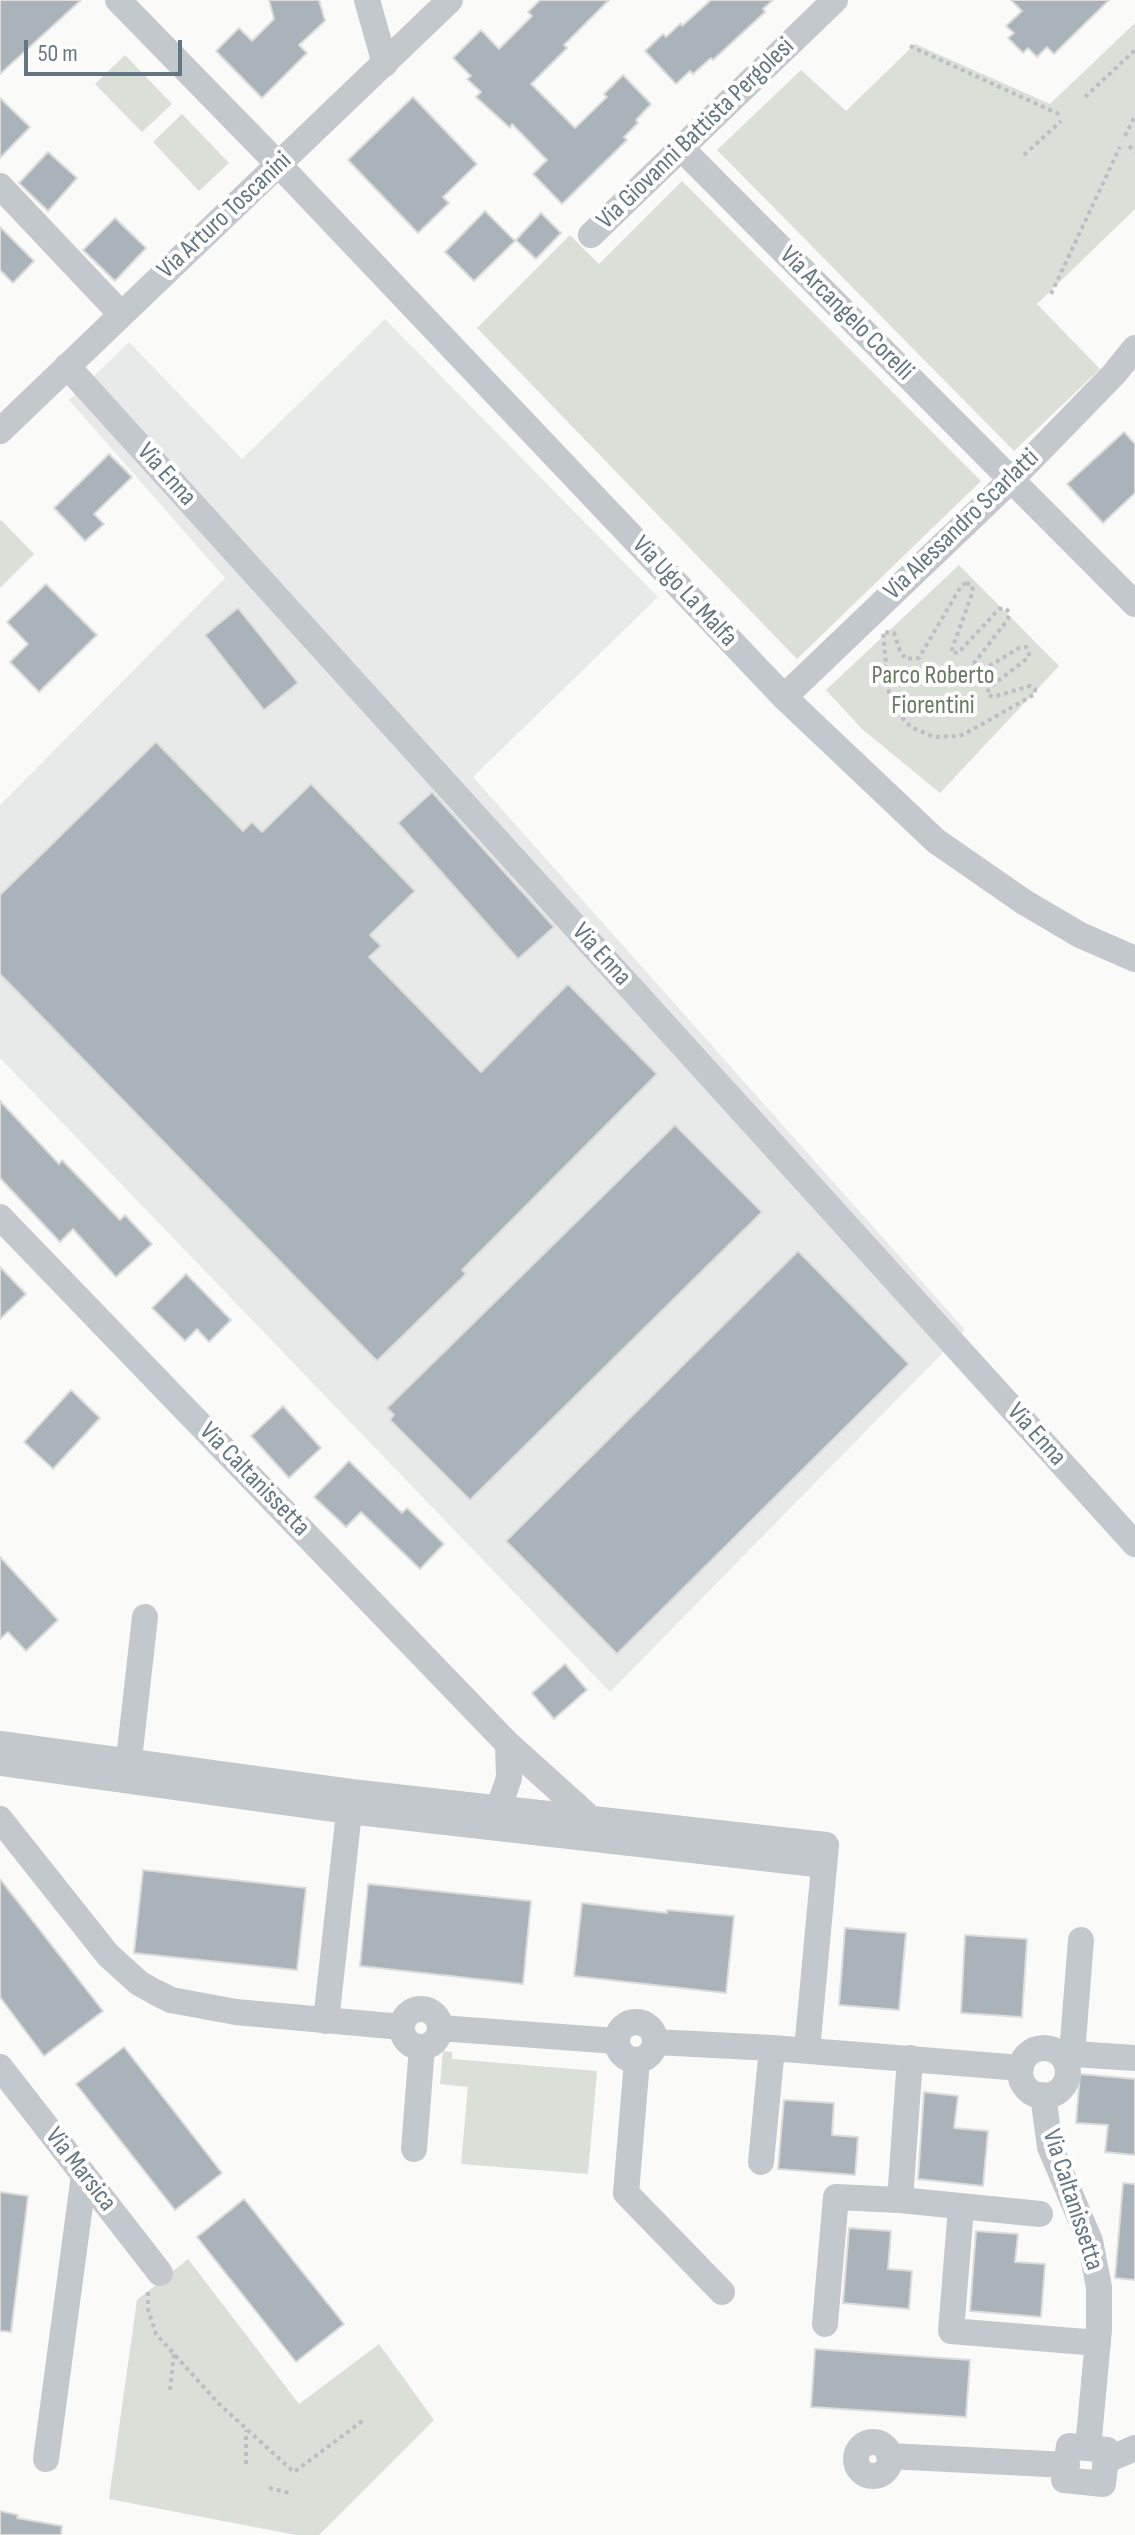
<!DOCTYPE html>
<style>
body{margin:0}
#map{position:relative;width:1135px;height:2535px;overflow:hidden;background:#fafaf8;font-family:"Sofia Sans Condensed",sans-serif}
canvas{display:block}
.scale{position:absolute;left:24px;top:40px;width:158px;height:36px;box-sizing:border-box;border:4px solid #657683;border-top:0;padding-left:10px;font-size:24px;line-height:28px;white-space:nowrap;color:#657683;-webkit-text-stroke:6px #fff;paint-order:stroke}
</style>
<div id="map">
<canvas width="1135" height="2535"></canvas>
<div class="scale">50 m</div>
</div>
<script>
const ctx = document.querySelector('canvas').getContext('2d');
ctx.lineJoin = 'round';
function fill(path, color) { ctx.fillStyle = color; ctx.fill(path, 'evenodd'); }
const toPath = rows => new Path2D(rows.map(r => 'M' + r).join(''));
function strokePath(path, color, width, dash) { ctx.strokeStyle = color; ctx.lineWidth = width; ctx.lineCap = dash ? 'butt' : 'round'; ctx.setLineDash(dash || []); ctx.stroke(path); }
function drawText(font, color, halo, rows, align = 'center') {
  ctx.font = font + ' "Sofia Sans Condensed",sans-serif'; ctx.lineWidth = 8; ctx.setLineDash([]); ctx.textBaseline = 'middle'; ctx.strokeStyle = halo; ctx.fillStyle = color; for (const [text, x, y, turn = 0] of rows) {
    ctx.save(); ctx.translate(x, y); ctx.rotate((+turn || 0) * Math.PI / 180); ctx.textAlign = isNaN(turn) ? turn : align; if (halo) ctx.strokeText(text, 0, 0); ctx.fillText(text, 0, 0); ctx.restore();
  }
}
fill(toPath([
 [385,319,658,597,473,777,965,1330,610,1692,0,1058,0,805,225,578,69,400,129,342,242,459]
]), '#e8e9e9');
fill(toPath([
 [1135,23,1135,209,1037,304,1100,369,1014,451,717,150,801,70,846,111,915,44,1050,104],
 [125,55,172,104,142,132,95,84],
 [182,114,229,163,199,191,153,142],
 [682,181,981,481,797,659,477,328,570,235,599,264],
 [1,520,34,554,0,588,0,521],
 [959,565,1059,666,940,793,862,729,826,690],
 [443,2051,452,2052,452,2059,597,2071,588,2174,461,2164,468,2087,440,2084],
 [188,2259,299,2404,379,2344,434,2420,319,2535,296,2535,109,2499,137,2300]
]), '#dadfd7');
const building = toPath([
 [0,0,81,0,0,74,0,0],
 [269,0,319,0,325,21,299,45,307,53,262,98,216,51,239,28,252,41,274,19,269,0],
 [540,0,609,0,564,45,567,48,531,84,575,128,607,97,604,94,623,75,651,104,636,120,638,123,624,137,627,140,562,204,533,174,547,160,512,124,510,128,476,97,481,92,467,79,471,76,453,58,481,30,499,49,532,16,528,12,540,0],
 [711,0,773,0,763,9,765,12,713,60,711,58,693,74,690,71,676,84,645,51,663,34,666,37,681,23,682,26,711,0],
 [1011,0,1109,0,1054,54,1047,47,1037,57,1028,48,1023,53,1008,38,1014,33,1006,26,1022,11,1011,0],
 [413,97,477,164,443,197,449,203,418,233,348,160,413,97],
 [0,98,30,127,0,158,0,98],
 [48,152,77,178,48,211,19,183,48,152],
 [485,211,515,241,474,281,445,252,485,211],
 [541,213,561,233,536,259,516,240,541,213],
 [115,218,146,248,115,281,83,250,115,218],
 [0,227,34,261,13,283,0,270,0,227],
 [1124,432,1135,444,1135,493,1103,523,1067,484,1124,432],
 [109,454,132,477,94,514,104,524,85,541,54,508,109,454],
 [46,584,97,635,39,692,10,662,28,644,7,622,46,584],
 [238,608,298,683,264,710,205,635,238,608],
 [156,742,243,831,252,822,262,832,311,784,415,891,370,935,381,946,369,957,481,1072,568,984,657,1074,462,1270,466,1274,377,1361,0,974,0,895,156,742],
 [432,792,554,927,518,959,398,823,432,792],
 [0,1101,59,1164,62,1160,120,1220,125,1215,152,1244,116,1277,73,1229,60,1242,0,1178,0,1101],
 [675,1125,762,1212,470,1500,390,1420,394,1415,387,1408,675,1125],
 [798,1251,909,1364,617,1654,506,1541,798,1251],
 [0,1267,26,1294,0,1319,0,1267],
 [186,1274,231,1320,209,1342,197,1329,185,1341,152,1308,186,1274],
 [71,1390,100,1418,53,1469,24,1442,71,1390],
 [283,1406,321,1448,289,1478,251,1436,283,1406],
 [349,1461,402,1513,407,1508,444,1544,420,1569,361,1512,346,1527,314,1497,349,1461],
 [0,1557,58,1620,26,1651,8,1632,0,1639,0,1557],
 [565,1664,587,1690,554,1719,532,1693,565,1664],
 [143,1870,306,1888,297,1970,134,1953,143,1870],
 [0,1879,103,2011,44,2056,0,1997,0,1879],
 [368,1884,531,1901,523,1984,360,1966,368,1884],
 [582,1903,667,1913,667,1910,734,1916,726,1993,574,1976,582,1903],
 [845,1928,906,1933,899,2010,839,2005,845,1928],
 [965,1935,1027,1939,1022,2017,961,2013,965,1935],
 [124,2047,222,2173,175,2210,76,2084,124,2047],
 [1080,2074,1135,2079,1135,2155,1105,2152,1108,2125,1076,2123,1080,2074],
 [924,2092,958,2096,954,2128,988,2131,983,2186,918,2179,924,2092],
 [784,2100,834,2103,832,2135,858,2137,855,2175,778,2169,784,2100],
 [1123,2183,1135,2184,1135,2280,1115,2278,1123,2183],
 [0,2192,28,2196,11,2332,0,2331,0,2192],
 [244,2199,344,2324,296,2362,197,2237,244,2199],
 [849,2228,891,2231,888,2269,912,2271,909,2309,843,2303,849,2228],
 [976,2231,1018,2234,1015,2262,1045,2264,1041,2317,970,2311,976,2231],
 [815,2349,970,2360,966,2417,811,2407,815,2349],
 [0,2511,18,2515,17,2518,62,2526,61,2535,0,2535,0,2511]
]);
fill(building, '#aab3b9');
strokePath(building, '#dcdcda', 2);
strokePath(toPath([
 [910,46,1061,115],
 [1085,97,1135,50],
 [1125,136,1135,116],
 [1129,146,1135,152],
 [1024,155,1061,121],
 [1051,294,1120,147],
 [966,583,972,585,973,591,951,652,958,653,999,609,1005,608,1009,612,1008,619,972,666,971,671,978,673,1019,648,1026,647,1029,652,1029,657,989,688,987,694,993,697,1030,686,1035,689,1035,694,968,732,959,736,934,737,911,727,893,708,889,693,883,632,894,633,900,651,906,659,919,658,961,586,966,583],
 [148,2292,148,2309,156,2334,219,2404,294,2472,365,2419],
 [170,2390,174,2354],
 [246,2464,246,2430],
 [269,2488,290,2493]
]), '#bbbfc2', 4, [4, 4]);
strokePath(toPath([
 [118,0,280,166,784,697,936,841,1024,902,1080,935,1135,959],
 [367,0,385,64],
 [681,148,1135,604],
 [0,186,121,314],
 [591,235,835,0],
 [67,366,1135,1544],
 [0,431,450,0],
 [784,697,1010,481,1114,374,1135,348],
 [0,1217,508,1744,590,1818],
 [0,1744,351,1792,826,1845,807,2050],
 [0,1763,349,1811,824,1865],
 [127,1777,145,1617],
 [499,1807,509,1778,508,1744],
 [0,1819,108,1955,139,1983,155,1992,171,2000,236,2012,402,2027],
 '402 2028a19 19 0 1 1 38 0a19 19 0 1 1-38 0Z',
 [326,2021,351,1794],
 '617 2041a19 19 0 1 1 38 0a19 19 0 1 1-38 0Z',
 [440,2028,616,2041],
 [655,2042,772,2048],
 '1020 2072a24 24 0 1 1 48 0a24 24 0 1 1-48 0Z',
 [1059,2053,1135,2058],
 [1072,2054,1081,1940],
 [910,2058,900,2200,1040,2214],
 [637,2061,626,2193,722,2292],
 [0,2067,160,2273],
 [1043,2095,1050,2147,1090,2241,1099,2287,1099,2329,1088,2448],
 [414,2149,422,2047],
 [761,2162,772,2048,1021,2068],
 [961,2208,951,2331,1098,2343],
 [825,2324,836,2197,900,2200],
 '856 2459a17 17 0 1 1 34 0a17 17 0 1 1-34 0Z',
 [1069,2446,1107,2450,1103,2484,1064,2480,1069,2446],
 [889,2456,1067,2465],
 [46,2459,84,2175],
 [1105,2461,1135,2448]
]), '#c3c8cc', 26);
drawText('26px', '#657683', '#fff', [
 ["Via Giovanni Battista Pergolesi",696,134,-44],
 ["Via Arturo Toscanini",225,216,-43],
 ["Via Arcangelo Corelli",846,314,45],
 ["Via Enna",166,475,48],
 ["Via Alessandro Scarlatti",962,525,-44],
 ["Via Ugo La Malfa",684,592,47],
 ["Via Enna",601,955,48],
 ["Via Enna",1036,1435,48],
 ["Via Caltanissetta",254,1480,46],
 ["Via Marsica",80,2170,52],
 ["Via Caltanissetta",1072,2200,72]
]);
drawText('26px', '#687a64', '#fff', [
 ["Parco Roberto",933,676],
 ["Fiorentini",933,706]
]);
</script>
